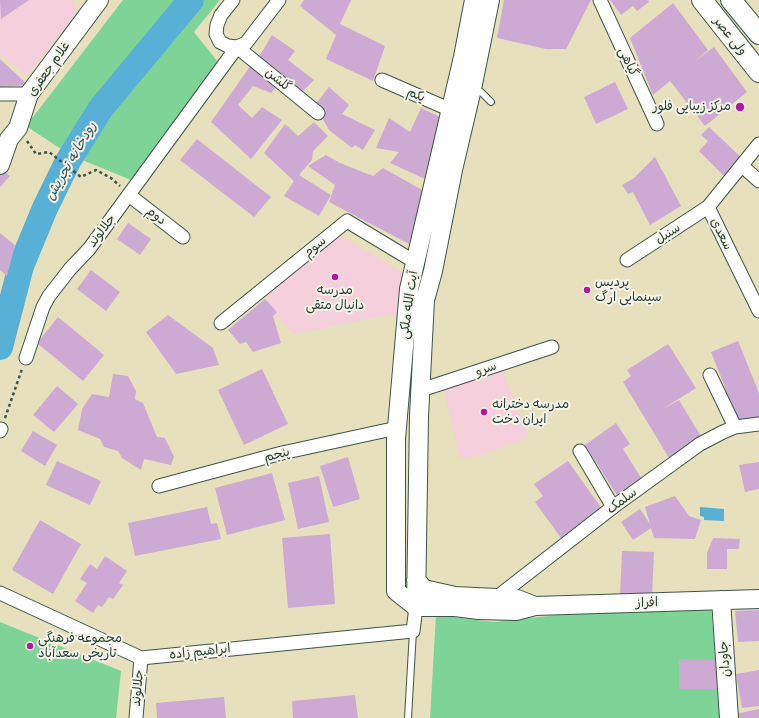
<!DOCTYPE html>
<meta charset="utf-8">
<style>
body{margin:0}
canvas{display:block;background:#e6e0bd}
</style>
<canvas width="759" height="718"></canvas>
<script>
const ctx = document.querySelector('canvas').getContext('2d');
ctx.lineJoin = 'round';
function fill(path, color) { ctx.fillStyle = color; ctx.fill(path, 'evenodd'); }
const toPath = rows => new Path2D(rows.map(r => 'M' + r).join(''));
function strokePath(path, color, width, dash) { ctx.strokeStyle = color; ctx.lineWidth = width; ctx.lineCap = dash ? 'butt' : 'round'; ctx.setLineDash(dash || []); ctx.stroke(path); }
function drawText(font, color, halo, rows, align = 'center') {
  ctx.font = font + ' "Patrick Hand","Playpen Sans Arabic",sans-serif'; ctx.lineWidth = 4; ctx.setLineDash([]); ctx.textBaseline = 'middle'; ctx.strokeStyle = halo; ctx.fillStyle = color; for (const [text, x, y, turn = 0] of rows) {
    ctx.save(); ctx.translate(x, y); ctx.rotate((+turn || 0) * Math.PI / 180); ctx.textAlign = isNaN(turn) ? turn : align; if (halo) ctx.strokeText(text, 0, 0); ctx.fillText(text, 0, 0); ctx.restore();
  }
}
fill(toPath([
 [0,0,72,0,78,13,27,76,0,55],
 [329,229,402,272,399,313,293,334,271,311,262,282],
 [502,369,529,437,480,456,460,458,443,387]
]), '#f5cfdc');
fill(toPath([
 [123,0,183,0,64,151,26,126],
 [199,0,220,0,194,32,218,62,131,180,80,159,104,118],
 [711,607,721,718,430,718,436,615,494,622,586,612],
 [0,622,121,671,116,718,0,718]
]), '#7ed396');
fill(toPath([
 [700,507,724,509,724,521,704,520,704,517,700,516]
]), '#59b0d6');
strokePath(toPath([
 [0,347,21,266,45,208,68,161,101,108,191,0]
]), '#59b0d6', 26);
fill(toPath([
 [0,0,29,0,1,19],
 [304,0,351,0,340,24,385,46,373,81,326,59,336,35,300,6],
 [504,0,591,0,566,49,546,49,497,38],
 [610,0,648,0,649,2,637,11,633,6,621,15],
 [673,3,708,50,695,61,714,47,747,92,705,126,670,81,653,95,630,38],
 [272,35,295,51,288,60,314,80,300,94,256,62],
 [0,59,28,85,0,87],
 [251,65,277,86,271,93,253,86,238,105,252,118,262,107,282,120,251,159,211,122],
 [615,82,628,109,596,124,584,97],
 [329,87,349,105,342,114,375,130,363,150,355,145,352,148,329,130,315,105],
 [421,108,440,117,425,179,390,163,399,152,376,148,389,118,410,132],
 [314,122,328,136,313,151,312,160,299,175,331,195,319,216,284,196,294,181,264,153,285,124,298,136],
 [709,127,744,160,726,178,699,151,708,141,701,135],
 [197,139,271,197,254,217,180,160],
 [326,155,340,163,373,176,383,168,424,191,411,245,329,202,335,185,308,166],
 [655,157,681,206,650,225,633,192,628,194,622,185,634,178],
 [0,169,10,176,0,187],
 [128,223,151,239,140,255,117,239],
 [0,233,15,245,7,276,0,270],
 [91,270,120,292,106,311,77,289],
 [265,299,277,312,273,316,281,343,253,352,246,342,240,344,228,330],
 [168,315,213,348,219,365,176,374,146,332],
 [58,317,104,355,83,381,37,343],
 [738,341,759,393,759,419,735,424,725,387,711,352],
 [668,344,696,388,661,410,679,400,702,438,669,458,623,382,631,376,627,370],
 [262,369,288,424,244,445,218,390],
 [113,374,128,376,136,391,135,399,143,403,157,437,165,438,174,457,171,465,144,459,141,470,122,458,118,451,104,447,100,439,78,430,82,409,92,394,109,397],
 [57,386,78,404,54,432,33,415],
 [616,423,630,444,623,449,643,481,618,497,585,445],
 [33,431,57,445,45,466,21,451],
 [348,457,360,499,333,507,320,466],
 [57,461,101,481,90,505,46,485],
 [568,461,602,509,561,538,535,502,543,496,534,484],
 [759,462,759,489,745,492,739,465],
 [272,473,285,520,227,535,215,488],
 [319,476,329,522,298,529,288,483],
 [675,496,689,516,701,520,695,539,654,538,651,528,633,540,621,522,640,509,650,524,645,507],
 [207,507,211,524,217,523,221,539,135,556,128,523],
 [40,520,81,544,53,594,12,570],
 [330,534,335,604,288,608,282,538],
 [713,538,740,539,739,549,727,549,727,569,707,569,707,553],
 [622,551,654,552,652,597,620,595],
 [105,556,127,571,119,583,123,585,113,599,109,597,102,607,98,605,93,613,75,601,87,583,80,579,90,564,97,569],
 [759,610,759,641,738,642,735,611],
 [679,659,720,660,720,689,679,689],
 [759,670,759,706,742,708,736,674],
 [355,695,358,718,293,718,292,701],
 [224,697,226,718,157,718,156,703],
 [759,709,759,718,736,718,735,714]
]), '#cdaad4');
const lane = toPath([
 [473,90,481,92,491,102],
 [408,718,413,631]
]);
const street = toPath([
 [233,0,221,15,217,25,216,34,220,42,228,46,237,47],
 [600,0,657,124],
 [237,47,318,113],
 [382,80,451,110],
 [0,94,29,94],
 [742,166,759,181],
 [129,195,183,237],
 [708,207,759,311],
 [627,260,708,207,759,144],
 [221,323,347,221,415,262],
 [26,358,43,307,49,296,70,269,89,249,237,47,246,43,279,0],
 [710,375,735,427],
 [421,390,552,347],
 [0,431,1,429],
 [580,451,613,507],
 [159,486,282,453,397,428],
 [0,593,141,658,413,631,416,607],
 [496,598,613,507,700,444,723,432,735,427,759,424],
 [136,718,141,658]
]);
const secondary = toPath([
 [0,165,9,139,18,128,29,94,99,0],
 [721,600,729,718],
 [535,606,759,599],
 [416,607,396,591,396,439,409,289,463,57,474,0],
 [416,607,419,416,425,300,433,271,453,170,472,89,490,0],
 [416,607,455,607,479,610,516,611,535,606,517,599,455,596,424,589,416,580]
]);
const primary = toPath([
 [702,0,759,72],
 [731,0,759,34]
]);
strokePath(lane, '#3d5549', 8);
strokePath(street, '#3d5549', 15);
strokePath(secondary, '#3d5549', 20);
strokePath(primary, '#3d5549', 22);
strokePath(toPath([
 [27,141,36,154,49,152,81,177,96,170,111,178,120,186],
 [5,418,22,369]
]), '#3d5549', 2.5, [3, 3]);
strokePath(lane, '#fff', 6);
strokePath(street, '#fff', 13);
strokePath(secondary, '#fff', 18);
strokePath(primary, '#fff', 20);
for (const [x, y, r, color] of [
 [740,107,5,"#b5179e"],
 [335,277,4,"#b5179e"],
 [587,290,4,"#b5179e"],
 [484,412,4,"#b5179e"],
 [30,646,4,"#b5179e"]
]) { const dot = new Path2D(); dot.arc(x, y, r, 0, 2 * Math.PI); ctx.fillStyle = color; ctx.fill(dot); strokePath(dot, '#f7f3e8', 1.5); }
drawText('13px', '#1f3d34', '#f7f3e8', [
 ["ولی عصر",730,36,51],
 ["گیاهی",628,62,65],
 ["غلام جعفری",49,69,-55],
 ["گلشن",278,80,39],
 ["یکم",416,95,24],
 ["دوم",156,216,38],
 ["جلالوند",102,231,-53],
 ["سنبل",668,234,-33],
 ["سعدی",721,234,64],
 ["سوم",315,247,-39],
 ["آیت الله ملکی",409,305,-82],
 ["سرو",486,369,-18],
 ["پنجم",277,455,-14],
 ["سلمک",622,501,-37],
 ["افراز",647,603,-2],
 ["ابراهیم زاده",200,652,-6],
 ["جاودان",725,659,-94],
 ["جلالوند",138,688,-85]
]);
drawText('13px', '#1f3d34', '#f7f3e8', [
 ["مرکز زیبایی فلور",731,107,"right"],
 ["پردیس",595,283],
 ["سینمایی ارگ",595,298],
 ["مدرسه",335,291,"center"],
 ["دانیال متقی",335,306,"center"],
 ["مدرسه دخترانه",492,405],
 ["ایران دخت",492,420],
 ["مجموعه فرهنگی",38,639],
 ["تاریخی سعدآباد",38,654]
], 'left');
drawText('italic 14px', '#2e5a5c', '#f7f3e8', [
 ["رودخانه تجریش",71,161,-60]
]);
</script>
